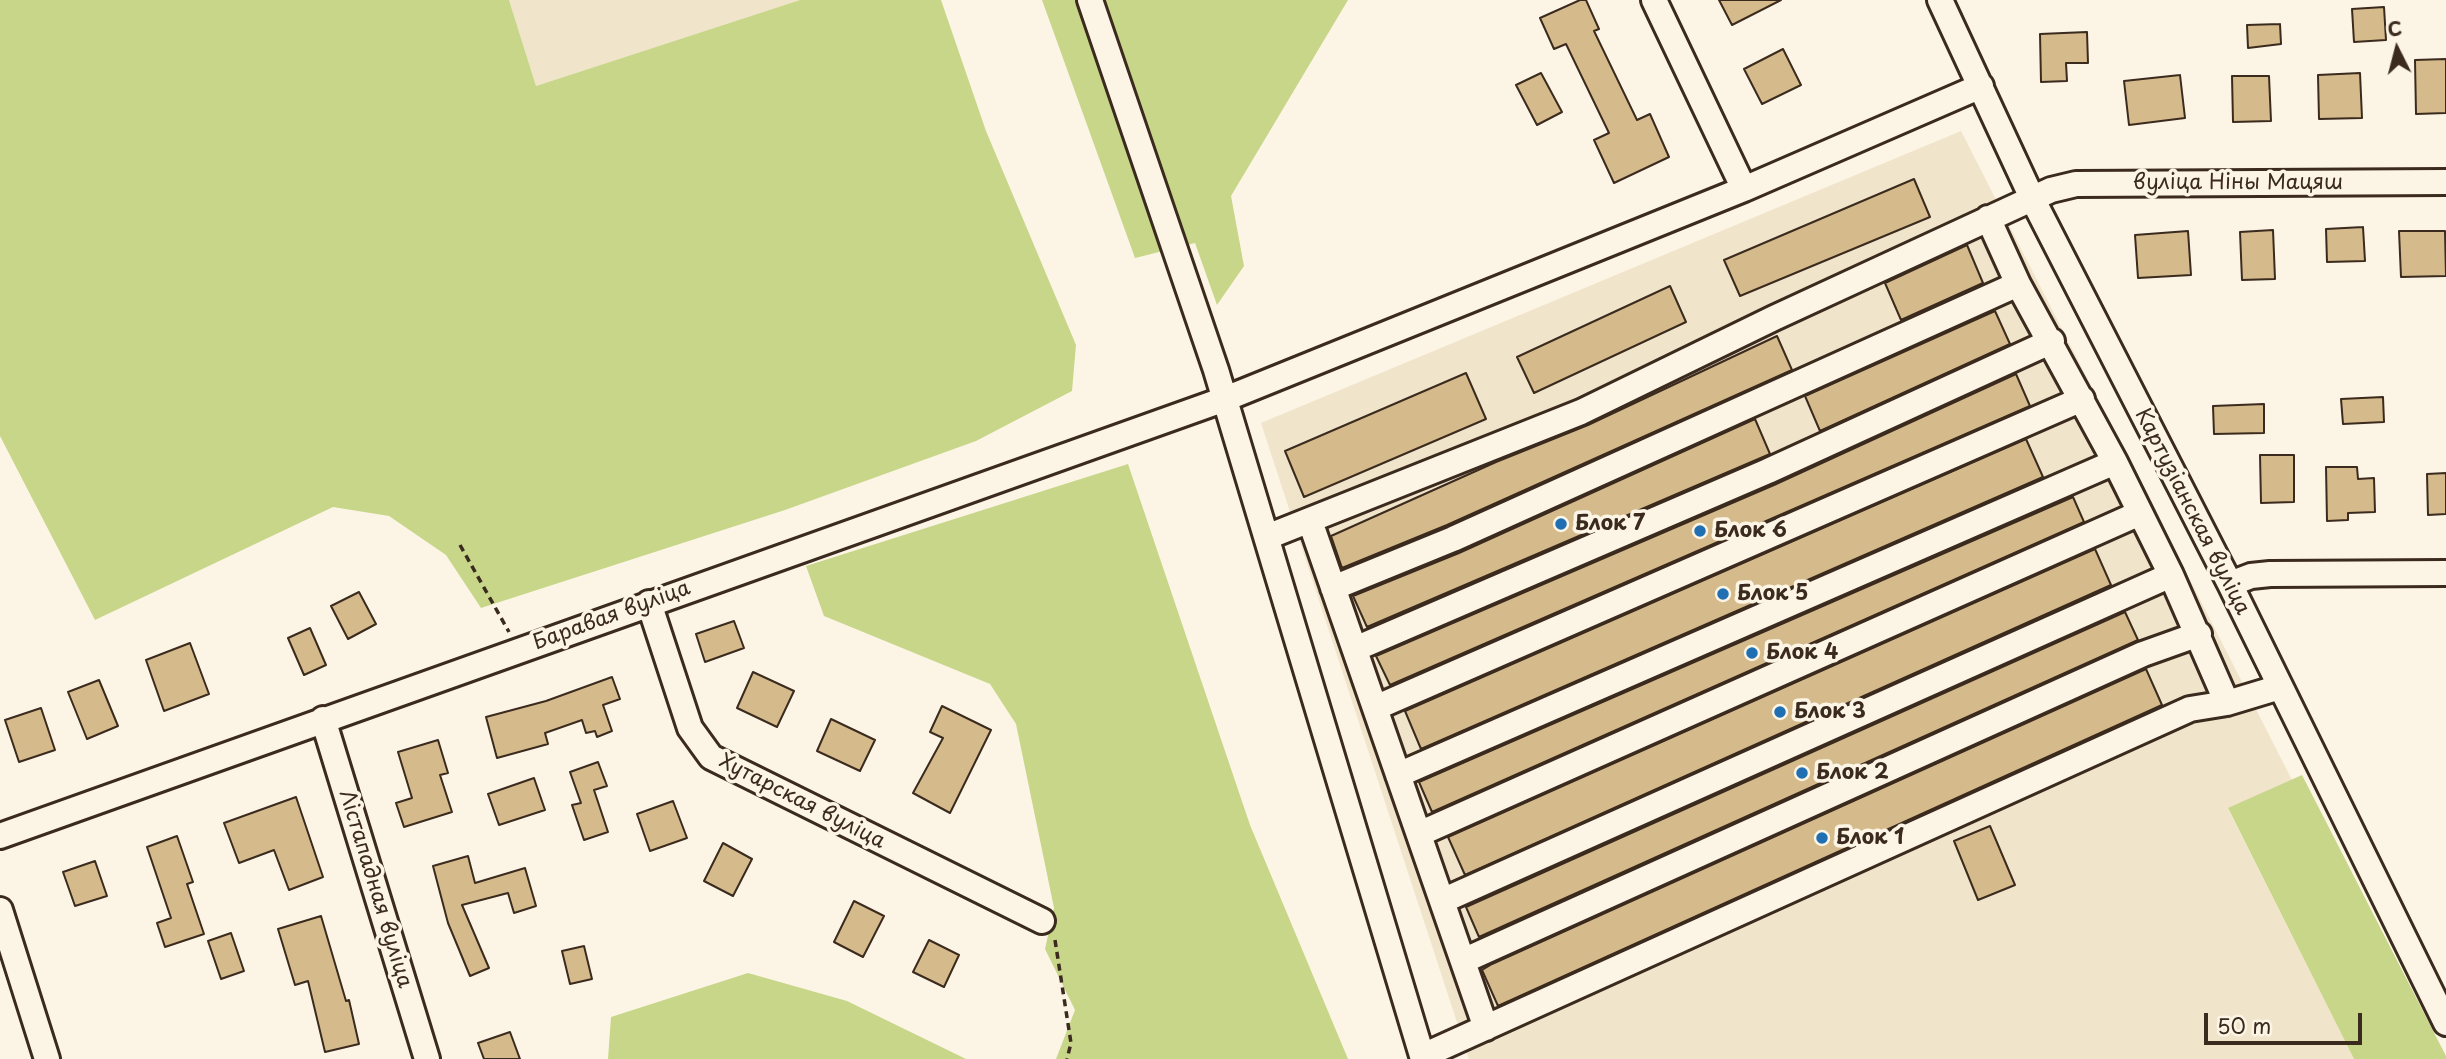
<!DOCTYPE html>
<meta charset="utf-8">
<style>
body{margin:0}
#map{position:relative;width:2446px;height:1059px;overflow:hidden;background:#fcf5e5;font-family:"Playpen Sans",sans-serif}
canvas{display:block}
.north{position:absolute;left:2362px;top:14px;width:70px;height:70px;-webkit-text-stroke:5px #fcf5e5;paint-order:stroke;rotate:354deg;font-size:19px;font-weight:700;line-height:28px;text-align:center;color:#3b2a1e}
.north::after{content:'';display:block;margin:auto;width:24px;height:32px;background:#3b2a1e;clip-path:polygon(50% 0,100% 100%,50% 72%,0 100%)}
.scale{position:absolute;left:2204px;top:1013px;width:158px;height:32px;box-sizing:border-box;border:4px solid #3b2a1e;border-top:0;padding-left:9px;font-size:21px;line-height:24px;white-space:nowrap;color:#3b2a1e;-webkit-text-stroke:5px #fcf5e5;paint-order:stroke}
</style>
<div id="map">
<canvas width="2446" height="1059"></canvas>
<div class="north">С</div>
<div class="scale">50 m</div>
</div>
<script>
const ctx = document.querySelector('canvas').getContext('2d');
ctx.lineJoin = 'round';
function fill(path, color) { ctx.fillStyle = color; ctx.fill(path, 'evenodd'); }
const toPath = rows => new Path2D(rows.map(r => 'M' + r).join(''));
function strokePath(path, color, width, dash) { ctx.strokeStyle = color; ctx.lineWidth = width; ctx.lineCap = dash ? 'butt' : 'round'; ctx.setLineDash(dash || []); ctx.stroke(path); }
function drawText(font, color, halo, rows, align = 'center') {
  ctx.font = font + ' "Playpen Sans",sans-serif'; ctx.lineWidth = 7; ctx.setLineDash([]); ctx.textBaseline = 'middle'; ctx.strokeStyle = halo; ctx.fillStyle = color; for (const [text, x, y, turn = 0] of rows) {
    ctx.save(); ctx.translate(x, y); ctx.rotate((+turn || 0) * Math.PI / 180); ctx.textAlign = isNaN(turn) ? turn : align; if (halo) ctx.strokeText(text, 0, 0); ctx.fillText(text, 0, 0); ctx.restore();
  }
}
fill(toPath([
 [509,0,800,0,536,86],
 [1961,131,2292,780,2228,809,2354,1059,1469,1059,1261,423]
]), '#f0e4ca');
fill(toPath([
 [0,0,509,0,536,86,800,0,941,0,986,131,1076,345,1072,391,976,441,785,510,481,608,446,555,389,516,333,507,95,620,0,436],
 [1042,0,1348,0,1231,196,1244,266,1217,305,1195,243,1135,258],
 [1128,464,1250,825,1348,1059,1056,1059,1075,1010,1045,949,1054,908,1016,724,990,684,824,616,806,566],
 [2302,775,2446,1056,2446,1059,2354,1059,2228,808],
 [748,973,847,1001,966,1059,608,1059,611,1017]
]), '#c8d68a');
const building = toPath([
 [1580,0,1586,0,1599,29,1594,31,1637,120,1650,114,1669,157,1614,183,1594,140,1609,133,1566,44,1554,49,1540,18,1580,0],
 [1719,0,1781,0,1732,25,1719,0],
 [2384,7,2386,40,2354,42,2352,9,2384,7],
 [2280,24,2281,44,2248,48,2247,25,2280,24],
 [2087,32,2088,63,2066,63,2067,81,2041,82,2040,34,2087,32],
 [1783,49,1801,85,1762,104,1744,69,1783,49],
 [2446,59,2446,113,2416,114,2415,60,2446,59],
 [1541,73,1562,112,1537,125,1516,85,1541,73],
 [2360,73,2362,118,2319,119,2318,75,2360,73],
 [2180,75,2185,118,2129,125,2124,81,2180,75],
 [2232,76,2269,76,2271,121,2233,122,2232,76],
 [1914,179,1930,217,1740,296,1724,260,1914,179],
 [2363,227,2365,261,2327,262,2326,229,2363,227],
 [2273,230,2275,279,2242,280,2240,232,2273,230],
 [2188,231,2191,275,2138,278,2135,235,2188,231],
 [2399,231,2445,231,2446,276,2401,277,2399,231],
 [1967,245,1983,283,1901,320,1885,283,1967,245],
 [1670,286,1686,322,1534,393,1517,357,1670,286],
 [1995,311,2010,344,1820,431,1805,396,1995,311],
 [1777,336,1792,370,1447,525,1342,568,1331,536,1496,462,1588,425,1777,336],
 [1466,373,1486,419,1304,497,1285,451,1466,373],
 [2016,374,2030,406,1390,685,1376,656,1774,485,2016,374],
 [2383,397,2384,422,2343,424,2341,399,2383,397],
 [2264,404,2264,433,2214,434,2213,406,2264,404],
 [1755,419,1770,454,1367,627,1353,596,1459,553,1755,419],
 [2026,439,2043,477,1421,749,1405,711,2026,439],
 [2260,455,2294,455,2294,502,2261,503,2260,455],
 [2326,467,2357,467,2358,479,2374,478,2375,512,2348,513,2348,520,2327,521,2326,467],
 [2446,473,2446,514,2428,515,2427,474,2446,473],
 [2073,497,2084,522,1432,812,1419,782,2073,497],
 [2095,549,2111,585,1465,875,1448,837,2095,549],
 [359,592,376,624,348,639,331,606,359,592],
 [2125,612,2138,640,1479,937,1466,907,2125,612],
 [734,621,744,648,705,662,696,634,734,621],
 [310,628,326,665,304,675,288,638,310,628],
 [190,643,209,694,164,711,146,660,190,643],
 [2146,669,2162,705,1498,1006,1482,970,1492,964,2146,669],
 [753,672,794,691,777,727,737,708,753,672],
 [612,677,620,699,603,705,612,731,597,737,595,731,586,733,582,720,545,733,548,744,497,758,486,717,546,701,612,677],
 [99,680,118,726,87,739,68,692,99,680],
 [942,706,991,730,950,813,913,793,943,738,930,732,942,706],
 [41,708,55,750,19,762,5,720,41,708],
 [831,719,875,740,860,771,817,751,831,719],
 [438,740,448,773,440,775,452,812,404,827,396,803,412,798,398,752,438,740],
 [598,762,607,786,594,790,608,832,584,840,572,805,581,803,570,772,598,762],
 [534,778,545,810,499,825,488,794,534,778],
 [296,797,323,877,289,890,274,850,239,863,224,823,296,797],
 [673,801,687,838,650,851,637,814,673,801],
 [1990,826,2015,885,1978,900,1954,841,1990,826],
 [177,836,193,882,187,884,204,934,165,947,157,923,171,918,147,847,177,836],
 [723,843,752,859,733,896,704,881,723,843],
 [468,856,475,883,525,868,536,906,514,913,508,893,462,905,489,968,470,976,448,923,433,866,468,856],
 [95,861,107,896,75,906,63,872,95,861],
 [854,901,884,916,863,957,834,942,854,901],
 [321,916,346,1001,349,1000,359,1044,325,1052,308,981,295,985,278,929,321,916],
 [231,933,244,971,221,979,208,941,231,933],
 [929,940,959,955,944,987,913,972,929,940],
 [584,946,592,979,570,984,562,951,584,946],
 [510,1032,520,1059,484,1059,478,1043,510,1032]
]);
fill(building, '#d5bb8b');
strokePath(building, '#3b2a1e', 2);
const minor = toPath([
 [1090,0,1216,370,1423,1059],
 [1654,0,1744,189],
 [1940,0,2032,198,2230,584,2446,1023],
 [1310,521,1486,1028],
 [1267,537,1581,412,1774,318,2051,190,2076,184,2446,182],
 [2171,575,2227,703],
 [2230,584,2251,576,2270,574,2446,573],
 [1333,588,1453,539,2018,284],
 [649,603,690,728,711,757,1042,921],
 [1355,649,1768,471,2052,341],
 [1375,708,2082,399],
 [323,719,427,1059],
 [1398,775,2115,462],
 [1419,834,2140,513],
 [0,836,1225,399,1744,189,1981,86],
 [1442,901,2171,575,2115,462,2018,284,1988,218],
 [0,910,47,1059],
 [1463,961,2143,654,2199,634],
 [1423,1056,2190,709,2227,703,2280,687]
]);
strokePath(minor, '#3b2a1e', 30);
strokePath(toPath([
 [460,545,509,632],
 [1055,940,1071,1043,1067,1059]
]), '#3b2a1e', 3.5, [7, 5]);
strokePath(minor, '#fcf5e5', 24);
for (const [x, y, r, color] of [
 [1561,524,7,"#1f6fb2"],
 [1700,531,7,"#1f6fb2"],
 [1723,594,7,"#1f6fb2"],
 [1752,653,7,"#1f6fb2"],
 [1780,712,7,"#1f6fb2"],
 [1802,773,7,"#1f6fb2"],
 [1822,838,7,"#1f6fb2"]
]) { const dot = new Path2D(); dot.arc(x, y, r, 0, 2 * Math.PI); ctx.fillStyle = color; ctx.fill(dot); strokePath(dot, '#fcf5e5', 2.5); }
drawText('21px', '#3b2a1e', '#fcf5e5', [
 ["вуліца Ніны Мацяш",2238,183],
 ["Картузіанская вуліца",2192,512,63],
 ["Баравая вуліца",612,616,-20],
 ["Хутарская вуліца",802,802,27],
 ["Лістападная вуліца",375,889,73]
]);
drawText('bold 21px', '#3b2a1e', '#fcf5e5', [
 ["Блок 7",1575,524],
 ["Блок 6",1714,531],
 ["Блок 5",1737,594],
 ["Блок 4",1766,653],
 ["Блок 3",1794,712],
 ["Блок 2",1816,773],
 ["Блок 1",1836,838]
], 'left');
</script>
